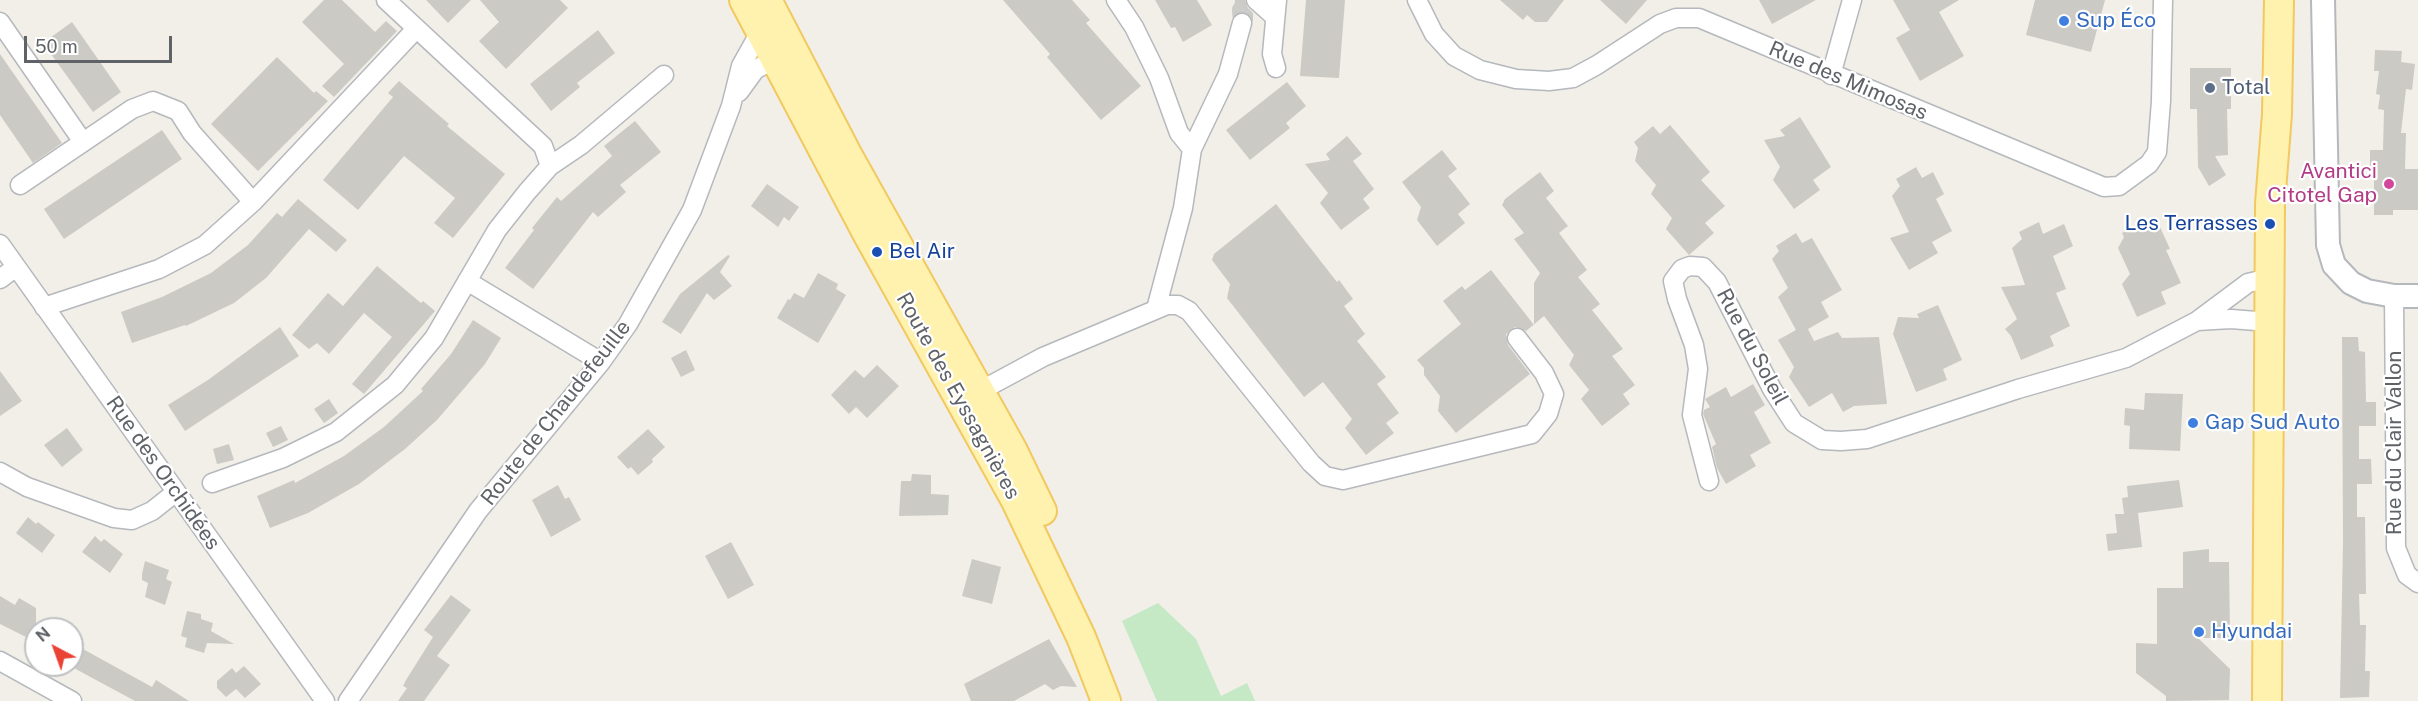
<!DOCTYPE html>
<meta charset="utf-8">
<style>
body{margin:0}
#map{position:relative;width:2418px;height:701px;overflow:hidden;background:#f1efe8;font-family:"Public Sans",sans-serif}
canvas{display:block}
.north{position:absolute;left:24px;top:617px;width:60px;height:60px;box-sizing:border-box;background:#fff;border:2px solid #bfc1c3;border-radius:50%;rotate:319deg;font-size:16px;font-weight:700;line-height:24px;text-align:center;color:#5f6368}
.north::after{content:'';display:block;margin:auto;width:21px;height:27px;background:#ea4335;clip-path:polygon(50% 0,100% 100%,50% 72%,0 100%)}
.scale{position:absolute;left:24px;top:36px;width:148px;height:27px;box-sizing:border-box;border:3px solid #5f6368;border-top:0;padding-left:8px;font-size:18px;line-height:21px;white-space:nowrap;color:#5f6368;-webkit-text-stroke:4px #fff;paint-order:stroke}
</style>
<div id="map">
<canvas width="2418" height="701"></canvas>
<div class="north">N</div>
<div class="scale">50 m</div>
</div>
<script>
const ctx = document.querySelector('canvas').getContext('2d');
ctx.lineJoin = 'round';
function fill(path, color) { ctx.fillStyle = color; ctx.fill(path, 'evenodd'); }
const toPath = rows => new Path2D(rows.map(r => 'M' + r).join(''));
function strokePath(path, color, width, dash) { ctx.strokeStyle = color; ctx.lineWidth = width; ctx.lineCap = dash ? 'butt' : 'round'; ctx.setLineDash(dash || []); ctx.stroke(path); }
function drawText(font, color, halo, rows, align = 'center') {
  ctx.font = font + ' "Public Sans",sans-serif'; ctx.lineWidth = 4.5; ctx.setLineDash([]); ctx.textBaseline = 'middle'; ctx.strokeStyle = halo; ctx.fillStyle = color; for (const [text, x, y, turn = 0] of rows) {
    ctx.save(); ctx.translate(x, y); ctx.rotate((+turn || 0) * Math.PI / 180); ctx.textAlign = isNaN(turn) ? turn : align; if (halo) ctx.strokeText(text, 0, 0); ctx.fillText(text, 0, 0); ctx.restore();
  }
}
fill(toPath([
 [1158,603,1196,639,1221,696,1247,683,1255,701,1157,701,1122,621]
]), '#c5e8c5');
fill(toPath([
 [324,0,342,0,375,32,386,21,397,31,334,97,322,86,344,64,302,22],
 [426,0,471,0,448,23],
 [480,0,560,0,568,8,506,69,479,41,499,22],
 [1003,0,1072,0,1090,20,1086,23,1141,86,1101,120,1047,57,1050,54],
 [1155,0,1197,0,1212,25,1183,42,1175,27,1171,28],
 [1235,0,1245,0,1248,8,1253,13,1253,22,1250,16,1246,12,1234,15],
 [1306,0,1345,0,1339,78,1300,76],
 [1500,0,1564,0,1547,22,1535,22,1527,15,1523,20],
 [1600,0,1647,0,1626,24],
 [1759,0,1816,0,1772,24],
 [1893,0,1959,0,1939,12,1964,56,1920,81,1896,38,1910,30],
 [2035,0,2105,0,2091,52,2026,35],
 [72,22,121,92,93,112,43,43],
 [598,30,615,53,577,83,580,87,551,111,530,84],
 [2375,50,2402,51,2401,62,2415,64,2412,90,2406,89,2401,133,2406,133,2405,169,2418,169,2418,210,2393,210,2393,215,2374,215,2374,171,2370,171,2370,150,2383,150,2384,110,2378,109,2380,95,2376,94,2379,71,2374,71],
 [0,54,62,143,33,163,0,115],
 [277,57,314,93,316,91,328,101,258,171,211,124],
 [2190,68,2231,68,2231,109,2227,109,2228,155,2215,156,2226,175,2209,186,2198,167,2197,109,2190,109],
 [399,81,449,124,447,126,505,174,453,238,434,223,455,198,404,156,358,210,323,180,393,97,388,93],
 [1287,82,1306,106,1286,123,1290,128,1250,160,1226,130],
 [1800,117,1831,167,1813,180,1820,190,1794,209,1773,180,1780,167,1764,140,1785,136,1780,130],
 [635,121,661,152,620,185,626,192,598,217,593,212,533,289,505,268,534,230,532,228,557,197,561,201,612,156,604,146],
 [1670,125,1710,172,1701,180,1725,206,1705,223,1714,233,1689,255,1666,229,1672,218,1651,194,1656,185,1635,161,1638,148,1634,142,1653,126,1660,134],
 [162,130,182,159,64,239,44,209],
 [1347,136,1362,154,1353,161,1374,189,1363,199,1370,208,1341,230,1320,203,1328,193,1305,164,1330,160,1326,154],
 [1442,150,1457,169,1448,176,1470,204,1458,214,1465,223,1437,246,1417,220,1421,207,1402,182],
 [1916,167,1922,178,1933,172,1944,194,1936,199,1952,231,1932,242,1938,253,1909,270,1890,238,1909,232,1892,196,1900,186,1896,179],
 [1540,172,1554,191,1546,198,1568,226,1559,233,1587,270,1578,277,1600,304,1592,310,1623,349,1612,356,1635,385,1623,394,1630,404,1602,426,1581,399,1589,390,1569,365,1574,355,1544,316,1526,331,1515,327,1506,334,1508,345,1530,374,1456,433,1438,411,1440,396,1424,375,1424,368,1417,360,1461,324,1443,301,1462,286,1465,290,1491,270,1534,325,1534,283,1540,273,1514,239,1524,233,1502,205,1505,199],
 [767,184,799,207,789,221,784,217,778,227,751,206],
 [298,199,347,240,336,252,309,229,266,278,234,303,186,326,185,325,132,343,121,312,162,297,211,273,248,245,277,213,282,217],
 [1276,204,1337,282,1339,280,1353,299,1344,306,1365,334,1357,341,1386,377,1377,384,1399,413,1386,423,1394,433,1366,455,1345,428,1352,419,1323,382,1304,397,1227,298,1230,284,1212,260,1214,254],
 [2039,222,2043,234,2064,224,2073,246,2053,256,2066,289,2056,293,2070,326,2050,336,2054,346,2021,360,2011,336,2005,329,2017,319,2001,287,2025,285,2012,248,2022,239,2019,232],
 [2146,222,2150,231,2160,227,2170,249,2166,250,2181,283,2161,292,2166,304,2137,317,2122,284,2130,274,2118,248,2124,237,2122,233],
 [1796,233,1802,243,1812,238,1842,290,1821,302,1829,317,1808,329,1814,341,1838,332,1842,338,1879,337,1887,404,1854,406,1843,412,1832,393,1809,407,1789,377,1794,367,1778,340,1796,330,1778,297,1788,288,1772,259,1779,251,1776,246],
 [728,255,730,256,720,272,732,286,714,300,707,293,681,334,662,322,680,294],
 [377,266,421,303,423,301,435,311,364,394,352,384,392,337,364,313,329,354,317,343,309,349,292,335,328,293,343,306],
 [818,273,838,284,836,289,846,295,818,343,777,318,788,299,790,300,794,293,804,298],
 [1938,305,1962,360,1943,369,1947,380,1916,392,1893,334,1898,317,1919,318,1917,314],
 [473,320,501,338,485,364,437,420,405,449,359,484,308,513,270,528,257,496,294,480,295,483,344,456,384,427,423,391,421,389,451,354],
 [280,327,299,356,185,431,168,405,208,380],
 [2342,337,2358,337,2359,351,2365,352,2366,402,2376,402,2376,426,2359,426,2359,459,2371,459,2372,484,2357,484,2357,517,2365,517,2366,594,2359,594,2360,625,2366,625,2365,671,2370,671,2369,697,2340,698,2343,543],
 [686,350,695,370,681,377,671,358],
 [877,365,899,386,867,418,856,407,849,414,831,395,855,370,864,378],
 [0,371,22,401,0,416],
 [1753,384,1765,405,1754,412,1771,443,1750,455,1756,466,1726,484,1717,468,1712,447,1716,444,1703,414,1704,410,1710,407,1705,399,1726,387,1731,397],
 [2145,393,2183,394,2180,451,2129,449,2130,426,2124,425,2125,408,2144,410],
 [329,399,338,413,324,423,314,409],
 [281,426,288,440,273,447,266,433],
 [67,428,83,450,62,467,44,445],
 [648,429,665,447,652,459,653,462,638,475,631,467,628,469,617,457],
 [229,444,234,460,217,464,213,449],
 [912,474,931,475,931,494,949,495,948,515,899,516,901,481,911,481],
 [2179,480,2183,507,2138,513,2142,547,2108,551,2106,534,2117,533,2115,514,2124,514,2122,498,2128,497,2127,486],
 [558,485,565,499,569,497,581,520,551,537,532,500],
 [28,517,36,524,38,522,55,535,42,553,16,533],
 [95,536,101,542,104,539,123,554,110,573,82,552],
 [731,542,754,585,728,599,705,556],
 [2209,549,2209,562,2229,562,2230,638,2198,638,2230,669,2229,700,2166,701,2166,696,2136,673,2136,643,2157,644,2157,588,2183,588,2183,552],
 [972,559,1001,567,992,604,962,596],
 [145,561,169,570,166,579,172,582,165,605,145,597,148,583,142,580,142,574],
 [451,595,471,610,437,656,450,665,424,701,398,701,407,688,403,686,406,680,433,637,424,630],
 [0,596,15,605,19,598,36,608,36,642,0,624],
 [187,611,201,614,201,619,213,623,211,631,234,644,207,643,204,653,185,647,187,638,181,636],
 [1049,639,1077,687,1061,686,1053,690,1045,684,1014,701,971,701,964,684],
 [72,643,152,687,156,680,189,701,135,701,72,667],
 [244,666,261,684,245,698,236,689,226,697,217,688,217,681,232,668,236,673]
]), '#cccac5');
strokePath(toPath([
 [1242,23,1241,10,1253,0]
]), '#ccccc8', 18, [18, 9]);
const minor = toPath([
 [386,0,543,146,550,166],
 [1116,0,1134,27,1159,78,1179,133,1192,149,1183,208,1156,309],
 [1256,0,1275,17],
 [1417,0,1434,34,1454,56,1480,70,1516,79,1549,81,1573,78,1597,65,1660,24,1676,18,1699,18,2104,187,2119,186,2149,164,2157,152,2161,101,2163,0],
 [0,22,83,142],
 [1276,68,1272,54,1277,0],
 [1831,75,1852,0],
 [739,92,755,70,774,59,777,49],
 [1192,149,1228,74,1242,23],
 [20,185,132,109,153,101,178,111,192,133,253,202],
 [0,244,325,701],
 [0,279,16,267],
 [467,281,601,362],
 [2394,296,2396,548,2407,575,2418,583],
 [44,307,159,269,205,245,253,202,416,29],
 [2197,321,2231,319,2269,322],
 [973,400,980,391,1043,357,1167,305,1178,305,1189,311,1311,463,1325,476,1343,480,1532,434,1548,414,1554,394,1544,373,1517,338],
 [0,472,27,487,114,518,132,520,152,511,176,492],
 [1709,481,1692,415,1698,369,1694,345,1677,299,1673,281,1682,269,1690,266,1703,267,1717,282,1772,389,1794,423,1822,440,1841,441,1867,439,2018,389,2126,358,2197,321,2248,283,2269,278],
 [212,483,283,458,336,432,395,385,434,338,497,230,527,192,550,166,581,145,664,75],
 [0,661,72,701],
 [348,701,478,511,601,362,628,324,692,210,731,106,741,66,755,41,762,36,770,35]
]);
const tertiary = toPath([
 [2323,0,2328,245,2334,265,2351,283,2367,291,2394,296,2418,296]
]);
const primary = toPath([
 [744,0,868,235,1016,501,1081,637,1106,701],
 [767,0,847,154,1012,449,1042,511],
 [2267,701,2270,204,2277,114,2279,0]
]);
strokePath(minor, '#b5b8bc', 21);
strokePath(tertiary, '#b5b8bc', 26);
strokePath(primary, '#f2c960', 32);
strokePath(minor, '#fff', 18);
strokePath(tertiary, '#fff', 22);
strokePath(primary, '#fff2af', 28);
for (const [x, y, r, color] of [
 [2064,21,6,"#3f7fe0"],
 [2210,88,6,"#5c6f8a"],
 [2389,184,6,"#d1479c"],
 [2270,224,6,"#1a4fb4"],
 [877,252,6,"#1a4fb4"],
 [2193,423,6,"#3f7fe0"],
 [2199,632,6,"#3f7fe0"]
]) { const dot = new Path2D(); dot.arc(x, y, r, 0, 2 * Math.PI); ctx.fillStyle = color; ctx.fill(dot); strokePath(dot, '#fff', 2); }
drawText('21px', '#366cbe', '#fff', [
 ["Sup Éco",2076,21],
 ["Gap Sud Auto",2205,423],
 ["Hyundai",2211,632]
], 'left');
drawText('21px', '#5f6368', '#fff', [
 ["Rue des Mimosas",1848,81,23],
 ["Rue du Soleil",1752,347,62],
 ["Route des Eyssagnières",958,396,61],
 ["Route de Chaudefeuille",556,413,-52],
 ["Rue du Clair Vallon",2395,443,-90],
 ["Rue des Orchidées",163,473,55]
]);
drawText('21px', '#4e5e75', '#fff', [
 ["Total",2222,88]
], 'left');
drawText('21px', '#b23c85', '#fff', [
 ["Avantici",2377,172],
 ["Citotel Gap",2377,196]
], 'right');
drawText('21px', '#164399', '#fff', [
 ["Les Terrasses",2258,224],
 ["Bel Air",889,252,"left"]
], 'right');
</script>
